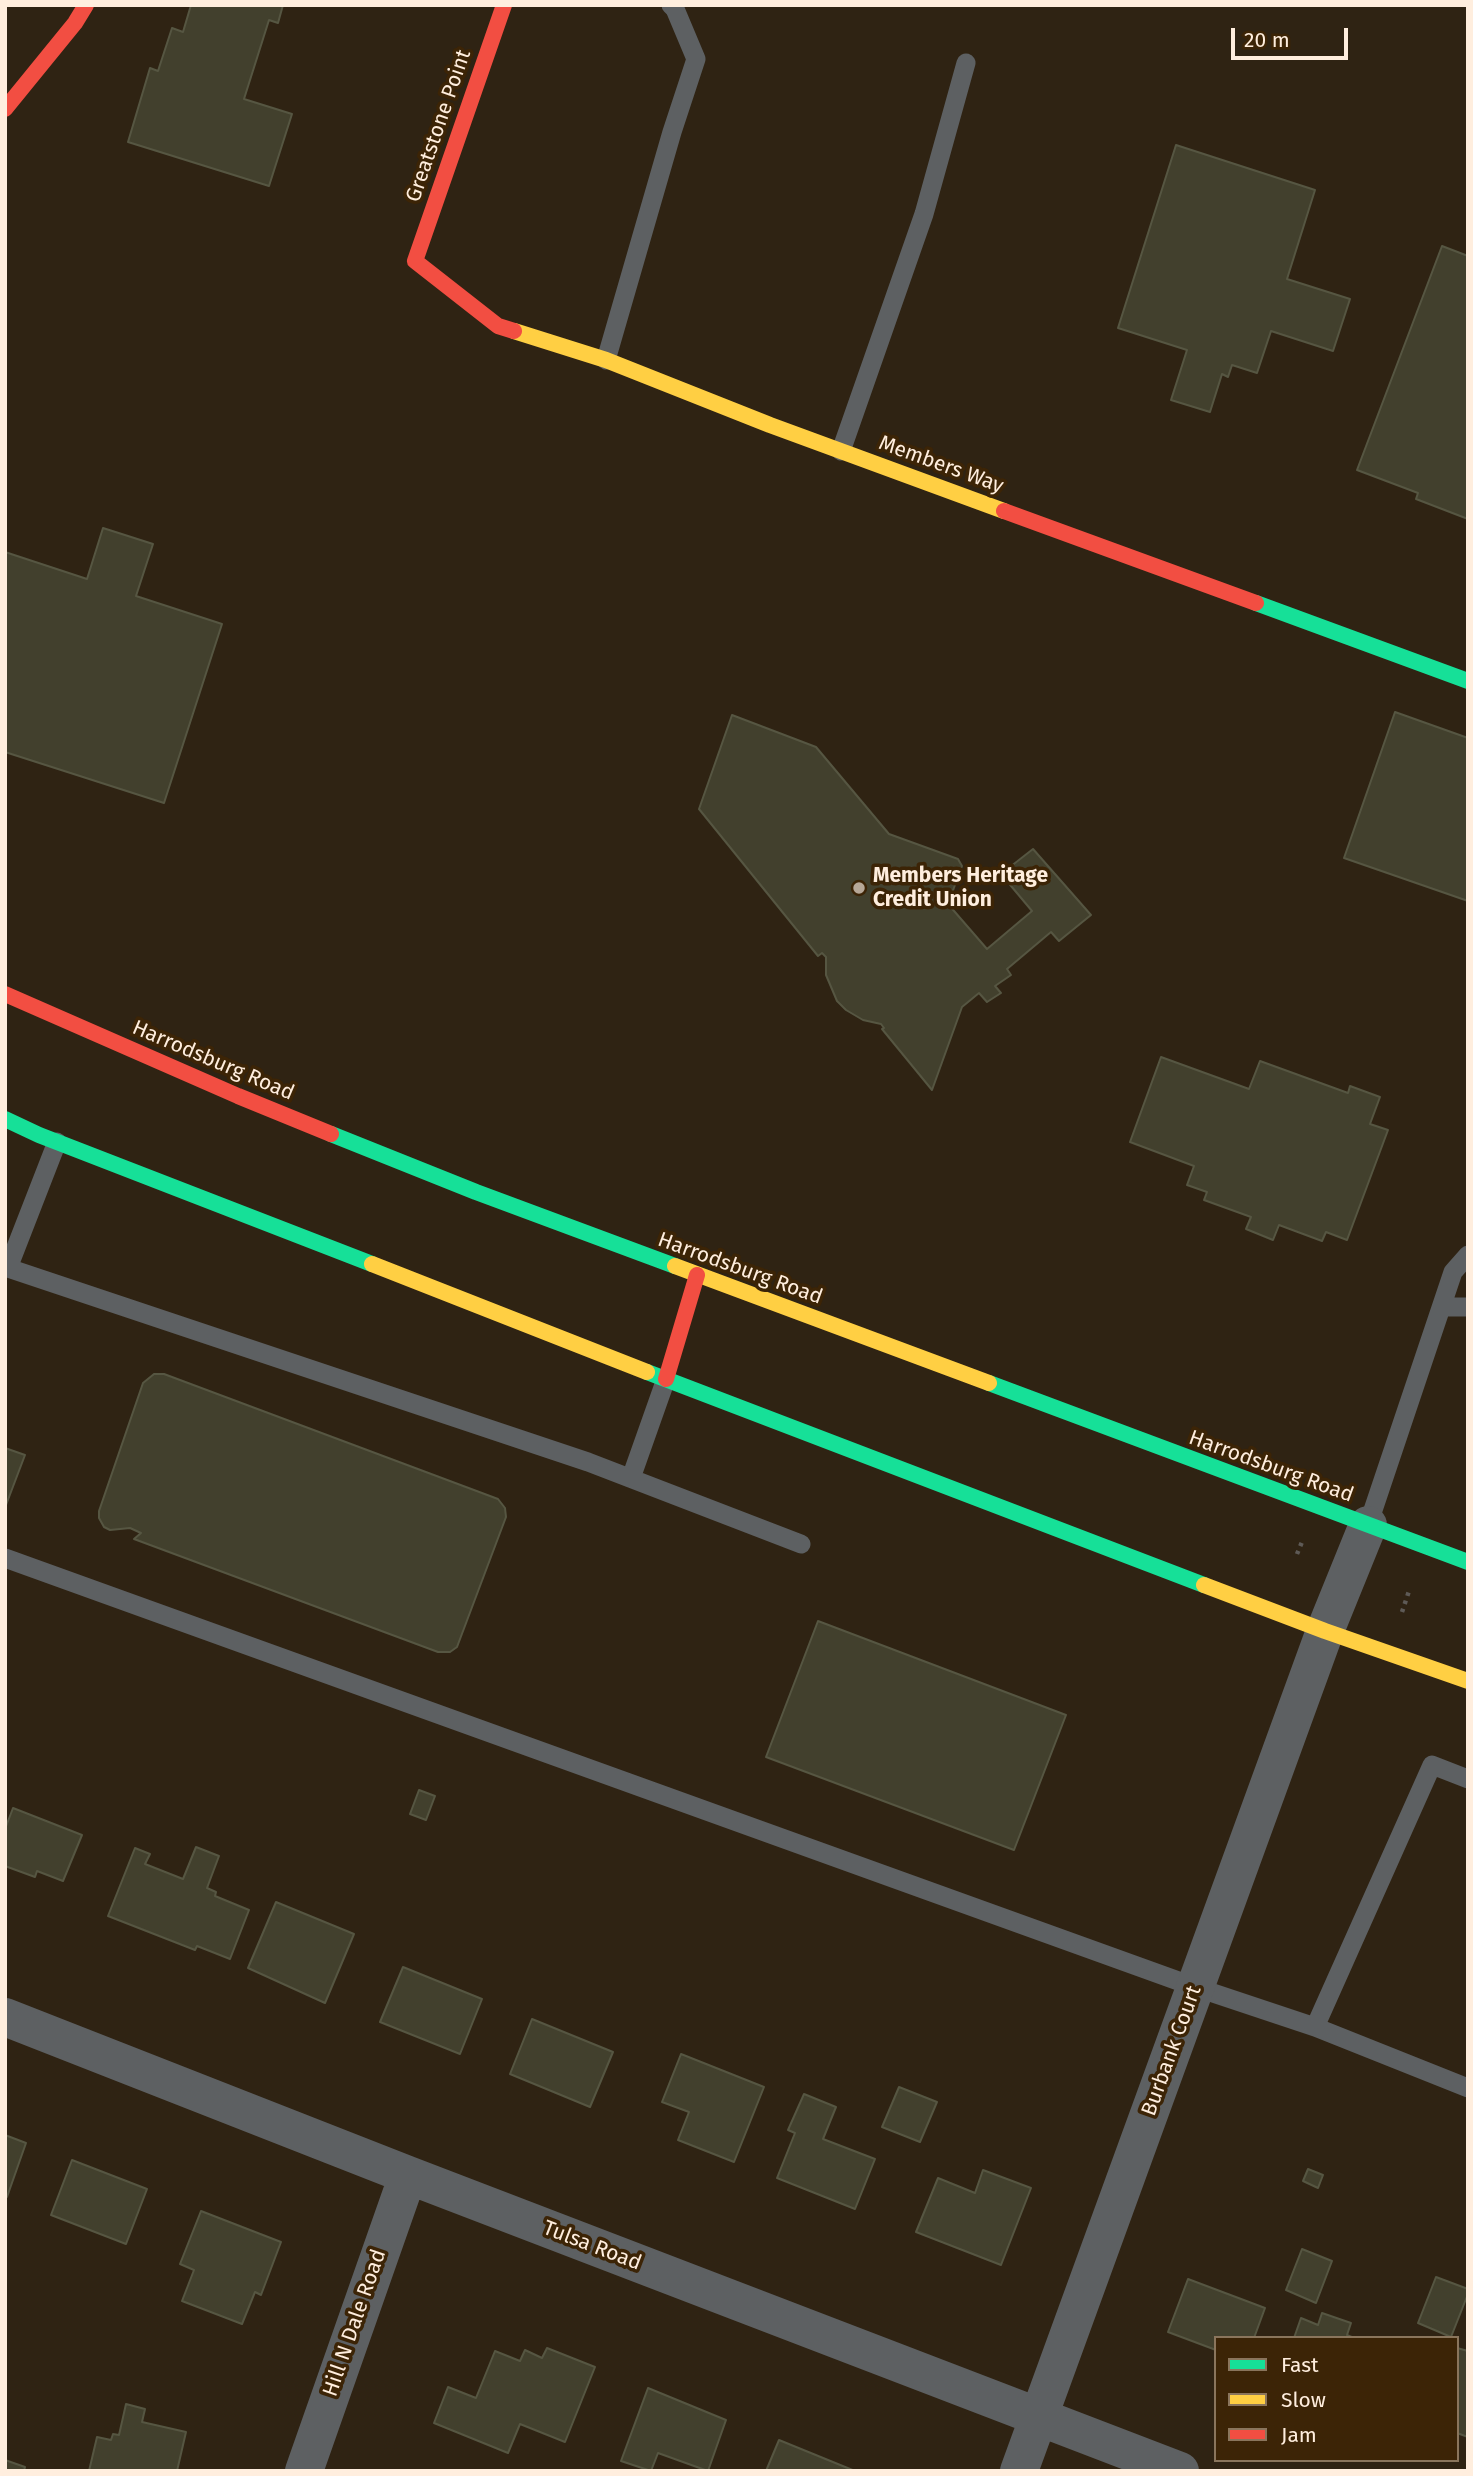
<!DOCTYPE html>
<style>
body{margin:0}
#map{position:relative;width:1473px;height:2476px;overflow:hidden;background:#2f2313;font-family:"Fira Sans",sans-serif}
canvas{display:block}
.frame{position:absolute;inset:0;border:7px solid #ffeede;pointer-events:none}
.legend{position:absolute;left:1214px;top:2336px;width:245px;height:126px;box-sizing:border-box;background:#3c2406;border:2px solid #8a755c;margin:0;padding:9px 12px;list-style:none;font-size:21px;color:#ffeede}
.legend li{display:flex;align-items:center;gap:14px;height:35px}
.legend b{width:35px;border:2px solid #8a755c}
.scale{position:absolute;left:1231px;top:28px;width:117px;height:32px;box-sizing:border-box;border:4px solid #ffeede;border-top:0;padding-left:9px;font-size:21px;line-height:24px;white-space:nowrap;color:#ffeede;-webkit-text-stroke:5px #3c2406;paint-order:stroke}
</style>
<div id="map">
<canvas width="1473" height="2476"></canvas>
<div class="frame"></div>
<ul class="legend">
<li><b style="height:9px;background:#16e098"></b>Fast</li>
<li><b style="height:9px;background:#ffcf43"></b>Slow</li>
<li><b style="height:9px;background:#f24e42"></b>Jam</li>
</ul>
<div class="scale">20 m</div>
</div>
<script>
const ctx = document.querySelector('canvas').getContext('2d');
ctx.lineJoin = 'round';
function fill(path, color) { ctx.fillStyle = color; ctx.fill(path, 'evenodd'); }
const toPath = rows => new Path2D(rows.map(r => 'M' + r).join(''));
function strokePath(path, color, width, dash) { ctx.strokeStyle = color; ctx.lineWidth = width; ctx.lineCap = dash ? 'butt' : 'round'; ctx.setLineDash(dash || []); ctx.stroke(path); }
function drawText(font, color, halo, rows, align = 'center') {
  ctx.font = font + ' "Fira Sans",sans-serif'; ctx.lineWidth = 7; ctx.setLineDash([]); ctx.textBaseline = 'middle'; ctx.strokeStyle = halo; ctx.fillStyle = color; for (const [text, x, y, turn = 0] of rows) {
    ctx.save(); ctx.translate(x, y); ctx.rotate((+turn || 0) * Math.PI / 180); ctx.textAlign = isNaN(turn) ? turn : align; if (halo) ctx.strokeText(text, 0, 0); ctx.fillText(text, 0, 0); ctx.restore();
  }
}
const building = toPath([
 [191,5,283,5,278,23,269,20,244,99,292,114,269,186,128,142,150,68,158,71,172,28,183,32,191,5],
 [1176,145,1315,190,1287,279,1350,299,1333,351,1271,331,1257,373,1232,365,1228,377,1222,374,1210,412,1171,400,1187,350,1118,328,1176,145],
 [1442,246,1468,256,1468,519,1416,499,1418,493,1357,470,1442,246],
 [103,528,153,544,136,596,222,624,164,803,5,752,5,552,87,579,103,528],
 [1395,712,1468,738,1468,901,1344,858,1395,712],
 [732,715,816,747,889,834,958,859,962,866,948,904,987,949,1032,911,1001,874,1033,849,1091,915,1059,941,1051,932,1007,969,1011,975,995,986,1001,993,987,1002,979,993,962,1007,932,1090,882,1029,884,1028,881,1024,863,1020,846,1010,837,1001,826,975,826,957,822,953,818,956,699,809,732,715],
 [1161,1057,1249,1089,1260,1061,1348,1093,1350,1086,1380,1097,1370,1124,1388,1130,1347,1240,1326,1232,1322,1241,1279,1225,1273,1240,1246,1229,1251,1217,1204,1200,1207,1192,1187,1185,1194,1166,1130,1142,1161,1057],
 [154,1374,164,1374,498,1499,505,1508,506,1517,457,1647,450,1652,438,1652,134,1539,141,1533,130,1528,110,1530,104,1527,99,1518,99,1511,143,1383,154,1374],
 [5,1448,25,1455,6,1505,5,1505,5,1448],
 [818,1621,1066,1715,1014,1850,766,1757,818,1621],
 [419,1790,435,1796,426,1820,410,1814,419,1790],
 [13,1808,82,1835,63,1881,37,1871,35,1877,5,1866,5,1829,13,1808],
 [196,1847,219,1856,207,1888,216,1892,215,1896,249,1910,230,1959,197,1946,195,1950,108,1916,135,1848,150,1854,145,1864,183,1879,196,1847],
 [276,1902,354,1934,325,2003,248,1968,276,1902],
 [403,1967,482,1999,460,2054,380,2022,403,1967],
 [532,2019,613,2052,590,2107,510,2074,532,2019],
 [681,2054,764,2087,734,2162,678,2140,689,2112,662,2102,681,2054],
 [899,2087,937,2102,920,2142,882,2127,899,2087],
 [804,2094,836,2107,823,2139,875,2159,855,2209,777,2178,795,2133,788,2130,804,2094],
 [5,2135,26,2143,7,2197,5,2197,5,2135],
 [72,2160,147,2189,126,2244,51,2215,72,2160],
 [1308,2169,1323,2175,1318,2188,1303,2181,1308,2169],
 [983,2170,1031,2188,1001,2265,916,2232,938,2178,975,2193,983,2170],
 [201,2211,281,2242,261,2295,255,2292,242,2324,182,2301,194,2270,180,2264,201,2211],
 [1302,2249,1332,2261,1316,2303,1286,2290,1302,2249],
 [1436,2277,1468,2289,1468,2294,1451,2337,1418,2323,1436,2277],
 [1188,2279,1265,2308,1254,2338,1216,2338,1216,2350,1168,2332,1188,2279],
 [1322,2313,1351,2323,1347,2335,1354,2338,1294,2338,1301,2318,1318,2325,1322,2313],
 [547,2348,595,2367,565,2442,520,2424,508,2453,434,2423,448,2387,476,2398,495,2351,520,2361,525,2350,542,2358,547,2348],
 [1457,2348,1468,2351,1468,2437,1457,2433,1457,2348],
 [648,2388,726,2420,708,2471,658,2453,651,2471,621,2461,648,2388],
 [126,2404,145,2409,142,2422,186,2432,177,2471,89,2471,97,2437,111,2440,113,2434,119,2435,126,2404],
 [779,2440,855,2471,766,2471,779,2440],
 [5,2460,25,2467,24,2471,5,2471,5,2460]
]);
fill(building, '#42402d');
strokePath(building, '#565642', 2);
strokePath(toPath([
 [1297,1554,1302,1542],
 [1402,1612,1410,1588]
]), '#5e5a56', 4.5, [3.5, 5]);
strokePath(toPath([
 [606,360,672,132,696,59,675,9,671,5],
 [841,451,924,214,966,63],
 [57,1142,8,1268,588,1462,801,1544],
 [1442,1307,1468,1307],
 [631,1478,666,1379],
 [1368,1525,1453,1272,1468,1255],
 [5,1558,1195,1987,1315,2027],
 [1468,1779,1432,1765,1315,2027,1468,2088]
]), '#5d6062', 19);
strokePath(toPath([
 [5,2017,408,2175,1180,2471],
 [304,2471,408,2175],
 [1019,2471,1325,1631,1368,1525]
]), '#5d6062', 38);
strokePath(toPath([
 [1256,603,1468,681],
 [5,1119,39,1135,372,1264],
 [331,1134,476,1192,675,1266],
 [647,1372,1204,1585],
 [989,1383,1468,1562]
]), '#16e098', 16);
strokePath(toPath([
 [514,331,606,360,770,425,1004,511],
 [372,1264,647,1372],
 [675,1266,989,1383],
 [1204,1585,1325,1631,1468,1681]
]), '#ffcf43', 16);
strokePath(toPath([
 [504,5,415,261,498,326,514,331],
 [5,109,75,23,86,5],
 [1004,511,1256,603],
 [5,994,238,1096,331,1134],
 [666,1379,697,1275]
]), '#f24e42', 16);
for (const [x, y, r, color] of [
 [859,888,7,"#b6a797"]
]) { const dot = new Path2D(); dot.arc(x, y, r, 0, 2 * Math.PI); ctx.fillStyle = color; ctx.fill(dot); strokePath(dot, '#3c2406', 2.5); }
drawText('21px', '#ffeede', '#3c2406', [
 ["Greatstone Point",439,126,-71],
 ["Members Way",941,465,20],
 ["Harrodsburg Road",213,1061,23],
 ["Harrodsburg Road",740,1269,20],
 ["Harrodsburg Road",1271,1467,20],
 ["Burbank Court",1172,2051,-70],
 ["Tulsa Road",592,2246,21],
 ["Hill N Dale Road",355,2323,-71]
]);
drawText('bold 21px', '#ffeede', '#3c2406', [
 ["Members Heritage",873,876],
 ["Credit Union",873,900]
], 'left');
</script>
